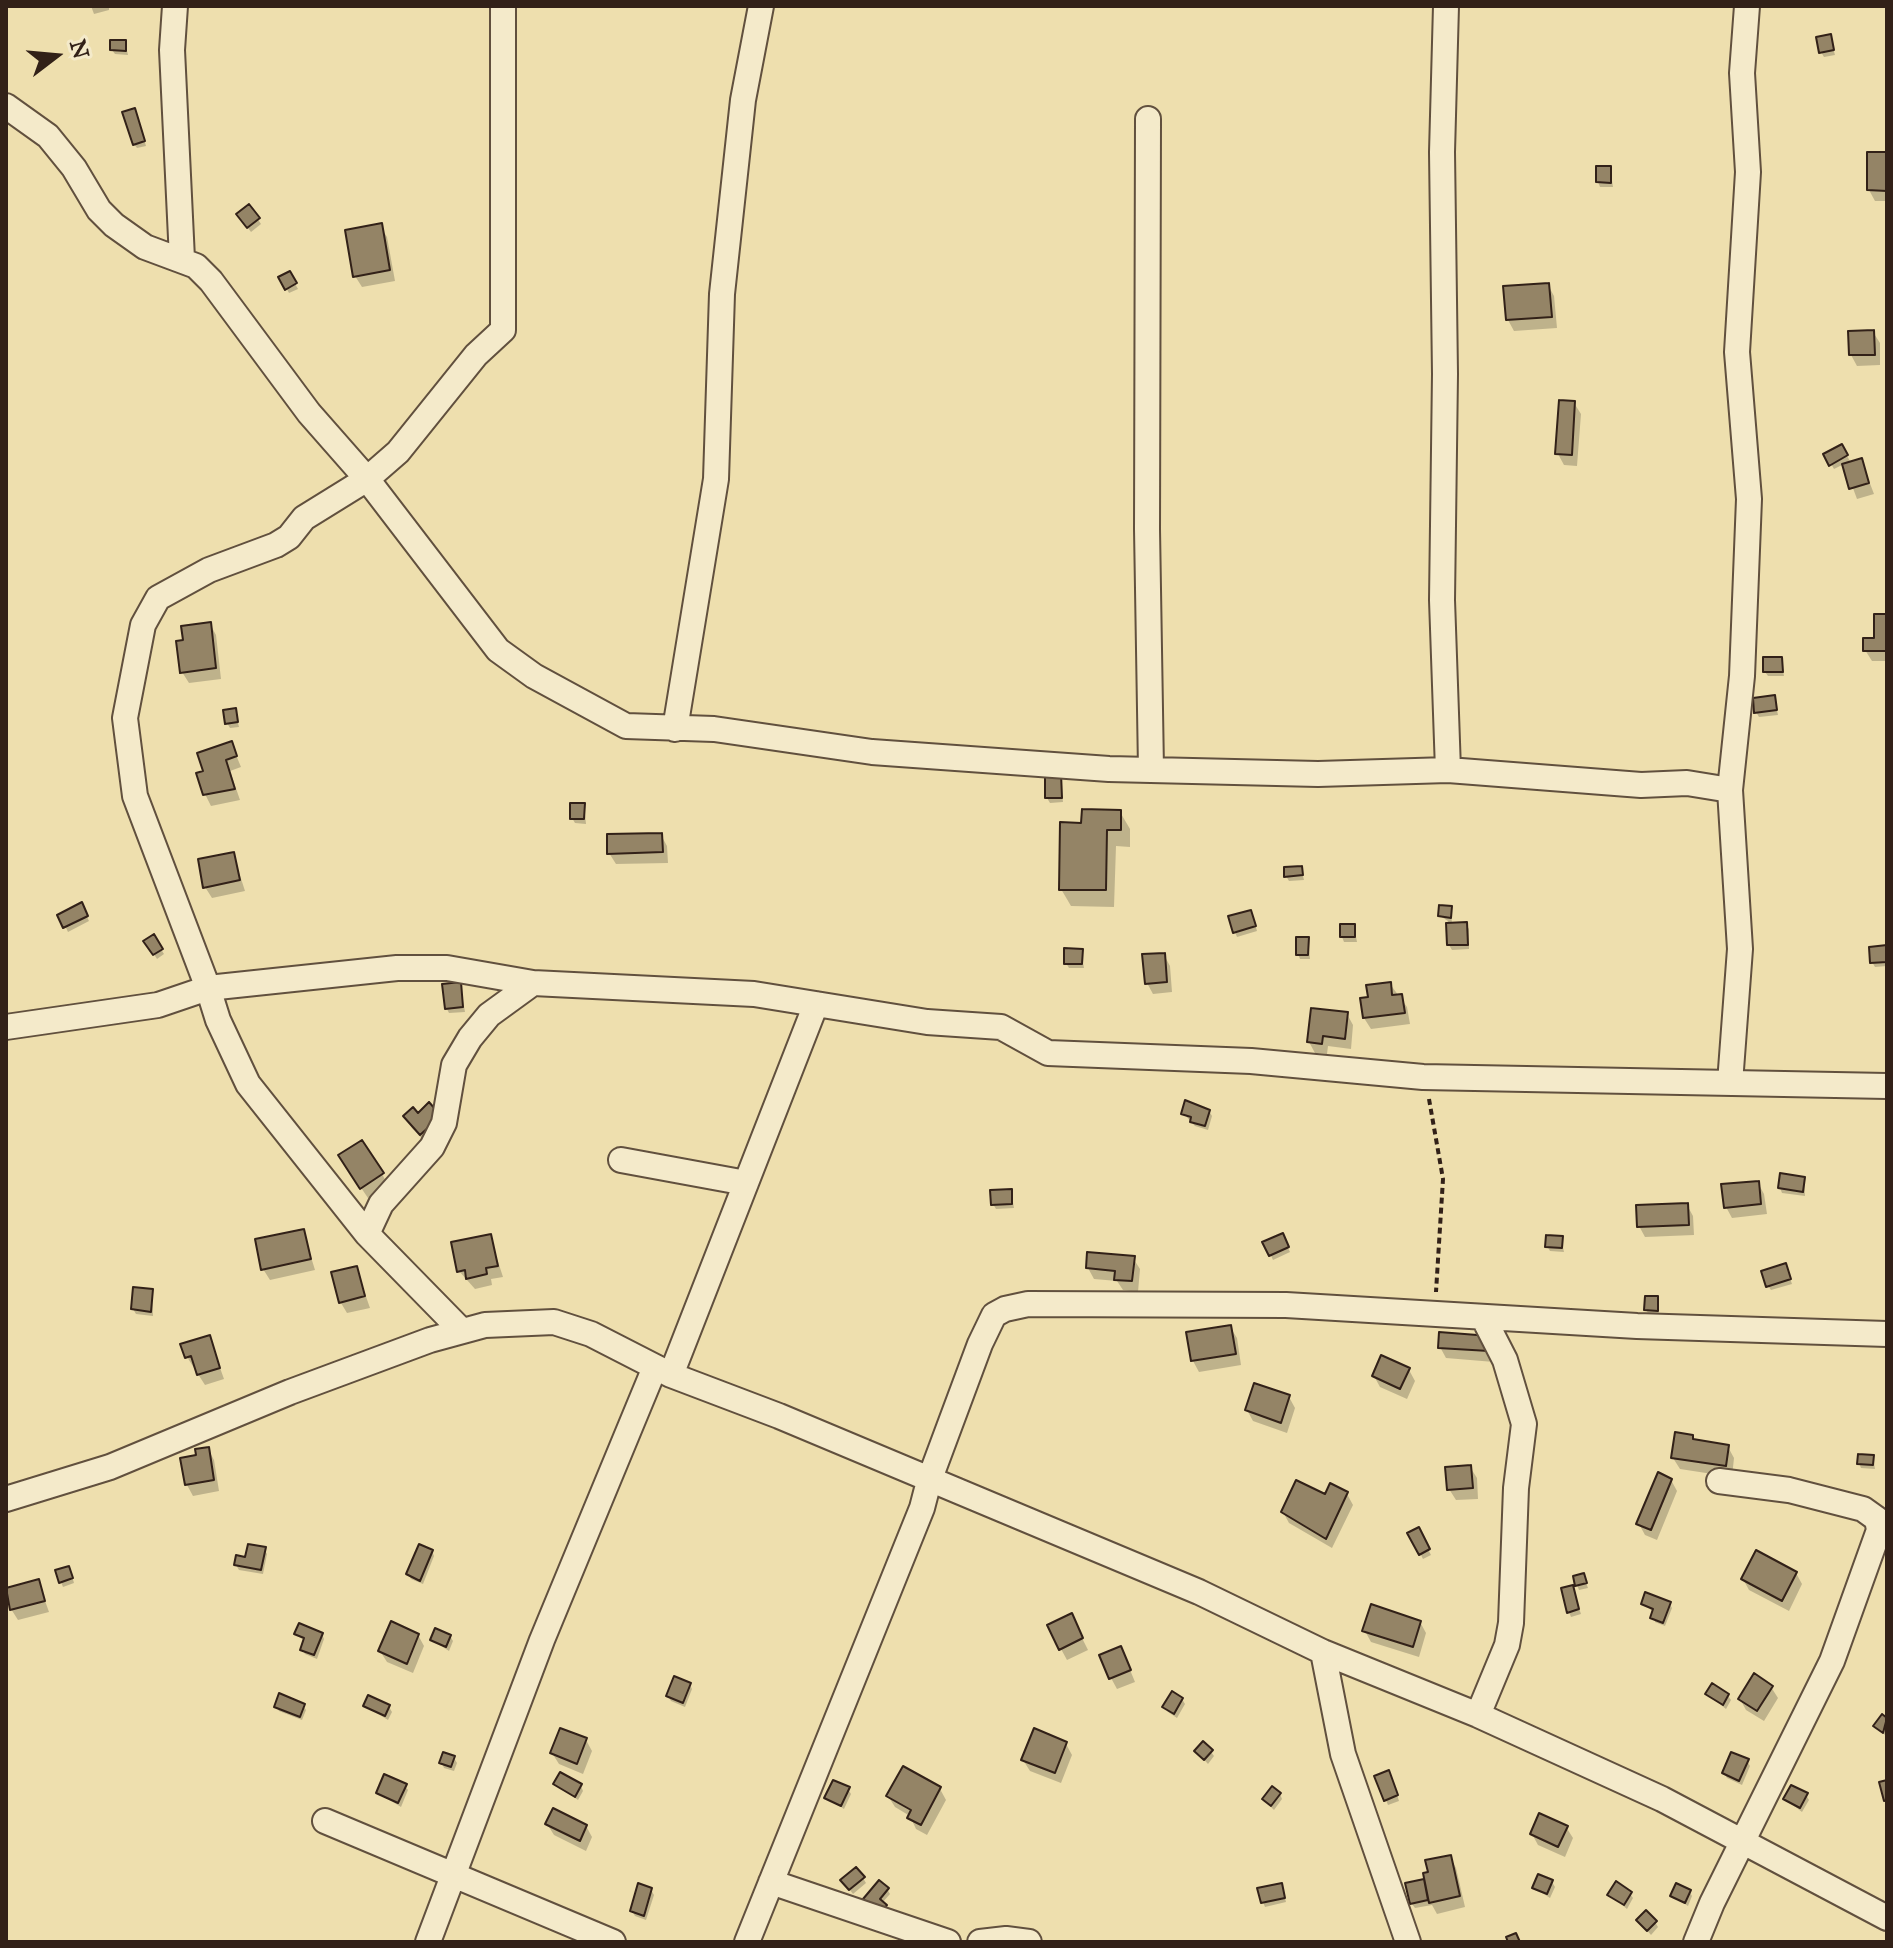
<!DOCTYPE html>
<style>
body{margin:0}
#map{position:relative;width:1893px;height:1948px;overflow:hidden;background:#eedfae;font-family:"IM FELL Great Primer",serif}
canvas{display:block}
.frame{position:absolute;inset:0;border:8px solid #322118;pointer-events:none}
.north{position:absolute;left:16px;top:16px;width:80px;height:80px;-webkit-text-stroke:6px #f4eaca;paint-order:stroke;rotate:74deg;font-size:22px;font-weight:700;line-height:32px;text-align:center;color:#322118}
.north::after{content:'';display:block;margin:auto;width:28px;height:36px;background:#322118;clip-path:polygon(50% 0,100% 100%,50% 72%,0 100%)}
</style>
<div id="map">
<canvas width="1893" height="1948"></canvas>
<div class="frame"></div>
<div class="north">N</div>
</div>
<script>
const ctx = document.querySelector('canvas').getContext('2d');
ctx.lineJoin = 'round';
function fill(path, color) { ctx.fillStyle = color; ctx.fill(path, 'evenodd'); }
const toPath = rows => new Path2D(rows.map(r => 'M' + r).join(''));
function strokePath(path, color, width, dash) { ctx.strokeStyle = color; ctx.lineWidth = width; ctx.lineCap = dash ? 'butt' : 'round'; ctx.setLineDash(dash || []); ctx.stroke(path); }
fill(toPath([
 [91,6,109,6,109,10,94,14],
 [1830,37,1835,55,1824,57,1821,52],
 [125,42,128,55,115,54,112,50],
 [137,115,146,146,137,148,134,144],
 [1887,154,1887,201,1875,201,1869,190],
 [1610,168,1613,187,1600,187,1598,182],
 [249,206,261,224,251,232,241,219],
 [380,226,387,237,395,281,362,287,355,276],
 [289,273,298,289,289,293,281,278],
 [1548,285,1554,296,1557,328,1514,331,1508,320],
 [1873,332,1880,343,1880,365,1857,366,1851,355],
 [1574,403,1581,414,1577,466,1564,465,1558,454],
 [1842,447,1851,463,1861,460,1874,494,1857,499,1844,464,1834,469,1826,455],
 [1887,616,1887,661,1872,661,1865,650,1876,640],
 [210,624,216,635,221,679,189,683,182,672],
 [1781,659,1784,676,1768,676,1765,672],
 [1774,697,1778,715,1759,717,1756,712],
 [235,711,239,727,230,728,227,723],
 [231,743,241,767,230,771,240,800,211,806,205,794,205,772],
 [1060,775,1063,802,1050,803,1047,798],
 [584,805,586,824,575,823,572,818],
 [1120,812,1130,829,1130,847,1116,846,1114,907,1071,906,1061,889,1083,825],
 [661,835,667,846,668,863,616,864,609,853],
 [233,854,245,891,212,898,205,887],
 [1301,868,1304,880,1289,881,1286,876],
 [81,905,89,921,68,932,60,915],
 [1451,908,1452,925,1466,924,1469,929,1469,949,1452,950,1449,945,1448,921,1440,916],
 [1253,917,1257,931,1237,937,1235,932],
 [1354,926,1357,942,1344,942,1342,937],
 [153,937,164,954,157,959,146,942],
 [1308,939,1310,959,1300,959,1298,954],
 [1887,947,1887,966,1875,967,1872,962],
 [1081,951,1084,968,1069,968,1066,963],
 [1164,955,1170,966,1172,992,1153,994,1147,983],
 [460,984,465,1012,449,1013,447,1009],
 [1390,984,1407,1007,1410,1024,1371,1029,1364,1018],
 [1347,1014,1353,1025,1351,1049,1328,1046,1327,1054,1315,1053,1309,1042],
 [1209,1111,1212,1116,1208,1130,1195,1126,1183,1113],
 [406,1117,439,1117,427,1144,412,1128],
 [347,1167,382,1174,388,1185,368,1198],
 [1804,1178,1805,1196,1782,1193,1780,1188],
 [1758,1183,1764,1194,1767,1214,1732,1218,1726,1207],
 [1011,1191,1014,1208,996,1209,993,1204],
 [1687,1205,1693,1216,1694,1235,1645,1237,1639,1226],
 [303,1231,315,1270,270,1280,263,1269],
 [1282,1236,1290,1252,1273,1260,1265,1243],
 [490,1237,503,1277,491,1279,492,1285,475,1289,459,1271],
 [1561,1238,1564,1252,1550,1251,1547,1246],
 [1133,1258,1140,1269,1138,1292,1123,1290,1117,1281,1094,1279,1088,1268],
 [356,1268,370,1308,347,1313,341,1303],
 [1787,1270,1792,1284,1771,1290,1768,1286],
 [152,1290,153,1316,136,1314,133,1309],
 [1657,1298,1659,1315,1649,1315,1646,1310],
 [1230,1327,1237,1338,1241,1365,1199,1372,1193,1361],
 [209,1337,224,1379,205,1385,187,1357],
 [1489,1338,1494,1362,1446,1358,1440,1347],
 [1409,1370,1415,1381,1407,1399,1380,1387,1374,1376],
 [1289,1397,1295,1408,1287,1433,1253,1421,1247,1410],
 [1692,1437,1695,1442,1728,1447,1734,1458,1732,1477,1680,1469,1673,1458],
 [208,1449,214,1460,219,1491,193,1496,187,1485,183,1459,198,1457],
 [1873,1457,1875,1469,1861,1468,1859,1463],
 [1470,1467,1477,1478,1478,1499,1456,1500,1449,1489],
 [1671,1480,1677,1491,1657,1540,1645,1535,1639,1524],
 [1347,1494,1353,1505,1332,1548,1289,1523,1283,1512,1325,1496],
 [1418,1530,1431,1555,1423,1559,1410,1534],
 [264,1549,267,1554,263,1574,239,1570,236,1565],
 [432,1551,434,1556,423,1584,411,1579,408,1574],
 [71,1573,74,1583,63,1587,61,1582],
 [1796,1573,1802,1584,1789,1611,1749,1590,1743,1579],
 [1583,1575,1588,1588,1579,1590,1577,1585],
 [38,1581,49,1612,18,1620,11,1609],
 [1572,1587,1581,1614,1571,1617,1569,1612],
 [1669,1603,1672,1608,1665,1626,1655,1622,1654,1612,1643,1604],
 [1420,1622,1426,1633,1419,1657,1371,1642,1365,1631],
 [1075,1624,1088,1650,1067,1660,1061,1649],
 [296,1634,322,1634,324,1639,317,1659,305,1654,302,1649,305,1641],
 [418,1635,424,1646,413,1673,387,1662,380,1651],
 [450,1636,453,1641,449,1651,432,1640],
 [1121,1648,1135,1682,1117,1689,1111,1678],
 [690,1685,692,1689,685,1707,671,1701,668,1696],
 [1771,1687,1778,1698,1764,1721,1746,1710,1740,1699],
 [1707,1694,1728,1696,1731,1700,1726,1709],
 [1182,1699,1185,1704,1177,1718,1168,1712,1165,1707],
 [303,1705,306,1710,302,1720,279,1711,276,1707],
 [365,1706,389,1707,392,1712,388,1720],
 [1882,1717,1887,1721,1886,1736,1876,1726],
 [586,1740,592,1751,583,1774,559,1764,552,1753],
 [1066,1744,1072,1755,1061,1783,1030,1771,1023,1760],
 [1196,1751,1211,1752,1214,1756,1208,1764],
 [454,1758,457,1763,454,1771,444,1768,442,1763],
 [1747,1761,1750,1766,1742,1785,1727,1778,1724,1773],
 [1391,1777,1399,1801,1388,1805,1386,1800],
 [555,1784,581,1786,583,1791,578,1800],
 [405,1786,408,1790,401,1807,378,1793],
 [848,1789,851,1794,844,1809,827,1798],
 [940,1789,946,1800,927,1835,916,1829,910,1816,895,1807,888,1796],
 [1280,1794,1282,1799,1274,1810,1264,1800],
 [1806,1795,1809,1800,1802,1812,1785,1799],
 [547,1824,586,1826,592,1837,586,1851,554,1835],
 [1566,1827,1573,1838,1565,1857,1538,1845,1532,1834],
 [1450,1857,1456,1868,1465,1907,1437,1914,1432,1905,1415,1908,1412,1904,1423,1882,1428,1889],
 [863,1878,866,1883,853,1894,846,1885],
 [1552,1882,1555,1887,1550,1898,1535,1888],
 [887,1889,890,1894,882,1903,888,1911,868,1904],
 [651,1890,654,1895,646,1920,635,1916,632,1911],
 [1283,1890,1286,1902,1265,1907,1263,1902],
 [1689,1891,1692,1896,1688,1906,1672,1896],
 [1630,1894,1633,1898,1627,1909,1610,1895],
 [1638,1920,1655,1922,1658,1927,1651,1935]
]), '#0003');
const building = toPath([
 [1831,34,1834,50,1819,53,1816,37,1831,34],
 [110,40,126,40,126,51,110,50,110,40],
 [135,108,145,141,133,145,122,112,135,108],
 [1867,152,1887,152,1887,191,1867,190,1867,152],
 [1596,166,1611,166,1611,183,1596,182,1596,166],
 [249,204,260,218,247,228,236,214,249,204],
 [382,223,390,270,353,277,345,230,382,223],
 [290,271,297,283,285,290,278,277,290,271],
 [1549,283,1552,317,1506,320,1503,286,1549,283],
 [1874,330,1875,355,1849,355,1848,331,1874,330],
 [1559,400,1575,401,1572,455,1555,454,1559,400],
 [1842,444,1848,455,1829,466,1823,454,1842,444],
 [1862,458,1869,483,1849,489,1842,464,1862,458],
 [1874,614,1887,614,1887,651,1863,651,1863,638,1874,638,1874,614],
 [211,622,216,668,180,673,176,641,183,640,181,626,211,622],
 [1763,657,1782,657,1783,672,1763,672,1763,657],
 [1775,695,1777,710,1754,713,1753,698,1775,695],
 [236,708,238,722,225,724,223,710,236,708],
 [232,741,237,756,226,760,235,789,203,795,196,773,203,771,197,753,232,741],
 [1045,773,1061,773,1062,798,1045,798,1045,773],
 [570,803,585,803,584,819,570,819,570,803],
 [1082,809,1121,810,1121,830,1107,830,1106,890,1059,890,1060,822,1081,823,1082,809],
 [662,833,663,852,607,854,607,834,662,833],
 [234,852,240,880,203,888,198,859,234,852],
 [1302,866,1303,875,1284,877,1284,867,1302,866],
 [82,902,88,916,63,928,57,915,82,902],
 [1439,905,1452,906,1451,918,1438,916,1439,905],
 [1251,910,1256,926,1233,933,1228,916,1251,910],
 [1467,922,1468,945,1447,945,1446,923,1467,922],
 [1340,924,1355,924,1355,937,1340,937,1340,924],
 [154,934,163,949,153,955,143,941,154,934],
 [1296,937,1309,937,1308,955,1296,955,1296,937],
 [1887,945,1887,962,1870,963,1869,947,1887,945],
 [1064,948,1083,949,1082,964,1064,964,1064,948],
 [1165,953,1167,982,1145,984,1142,954,1165,953],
 [461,982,463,1007,445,1009,442,984,461,982],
 [1391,982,1392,995,1402,994,1405,1013,1363,1018,1360,998,1368,997,1366,985,1391,982],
 [1311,1008,1348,1012,1345,1039,1323,1036,1322,1044,1307,1042,1311,1008],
 [1185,1100,1210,1110,1205,1126,1190,1122,1191,1117,1181,1114,1185,1100],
 [429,1102,441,1116,420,1135,403,1116,413,1107,418,1113,429,1102],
 [362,1140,384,1173,360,1189,338,1155,362,1140],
 [1780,1173,1805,1177,1803,1192,1778,1188,1780,1173],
 [1759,1181,1761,1204,1724,1208,1721,1184,1759,1181],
 [1012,1189,1012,1204,991,1205,990,1190,1012,1189],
 [1688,1203,1689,1225,1637,1227,1636,1205,1688,1203],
 [304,1229,311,1259,261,1270,255,1239,304,1229],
 [1283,1233,1289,1247,1269,1256,1262,1242,1283,1233],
 [491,1234,498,1266,486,1268,487,1274,466,1279,465,1270,457,1272,451,1242,491,1234],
 [1546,1235,1563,1236,1562,1248,1545,1247,1546,1235],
 [1087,1252,1135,1256,1132,1281,1114,1280,1115,1271,1086,1268,1087,1252],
 [1786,1263,1791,1279,1766,1287,1761,1271,1786,1263],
 [357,1266,365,1296,339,1303,331,1272,357,1266],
 [133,1287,153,1289,151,1312,131,1309,133,1287],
 [1645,1296,1658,1296,1658,1311,1644,1310,1645,1296],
 [1231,1325,1236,1354,1191,1361,1186,1332,1231,1325],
 [1439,1332,1490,1336,1489,1351,1438,1348,1439,1332],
 [210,1335,220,1368,197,1375,191,1356,185,1358,180,1344,210,1335],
 [1381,1355,1410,1368,1400,1389,1372,1376,1381,1355],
 [1254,1383,1290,1395,1281,1423,1245,1410,1254,1383],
 [1675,1432,1693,1435,1693,1439,1729,1445,1726,1466,1671,1458,1675,1432],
 [209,1447,214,1480,185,1485,180,1458,196,1455,195,1449,209,1447],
 [1858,1454,1874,1455,1873,1465,1857,1464,1858,1454],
 [1471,1465,1473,1488,1447,1490,1445,1467,1471,1465],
 [1658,1472,1672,1479,1651,1530,1636,1524,1658,1472],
 [1296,1480,1325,1494,1330,1483,1348,1492,1326,1539,1281,1512,1296,1480],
 [1419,1527,1430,1549,1419,1555,1407,1533,1419,1527],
 [248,1544,266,1547,261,1570,234,1565,236,1555,245,1557,248,1544],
 [419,1544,433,1550,420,1581,406,1574,419,1544],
 [1756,1550,1797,1572,1782,1601,1741,1579,1756,1550],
 [69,1566,73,1578,59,1583,55,1570,69,1566],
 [1584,1573,1587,1583,1575,1586,1573,1576,1584,1573],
 [39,1579,45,1601,10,1610,6,1588,39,1579],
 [1573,1585,1579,1609,1567,1613,1561,1588,1573,1585],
 [1645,1592,1671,1602,1663,1623,1650,1618,1653,1609,1641,1604,1645,1592],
 [1371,1604,1421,1621,1413,1647,1362,1631,1371,1604],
 [1072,1613,1083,1638,1059,1650,1047,1625,1072,1613],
 [391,1621,419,1634,407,1664,378,1651,391,1621],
 [299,1623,323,1633,314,1655,300,1650,304,1638,294,1634,299,1623],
 [435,1628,451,1635,446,1647,430,1640,435,1628],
 [1121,1646,1131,1670,1109,1679,1099,1655,1121,1646],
 [1754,1673,1773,1686,1757,1711,1738,1699,1754,1673],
 [674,1676,691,1683,683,1703,666,1696,674,1676],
 [1712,1683,1729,1694,1723,1705,1705,1694,1712,1683],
 [1172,1691,1183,1698,1174,1714,1162,1707,1172,1691],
 [279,1693,305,1704,300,1717,274,1707,279,1693],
 [368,1695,390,1705,385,1716,363,1706,368,1695],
 [1882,1714,1887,1718,1883,1733,1873,1726,1882,1714],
 [560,1728,587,1738,577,1764,550,1753,560,1728],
 [1034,1728,1067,1742,1055,1773,1021,1760,1034,1728],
 [1203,1741,1213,1750,1204,1760,1194,1751,1203,1741],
 [443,1752,455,1756,451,1767,439,1763,443,1752],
 [1731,1752,1749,1759,1739,1781,1722,1773,1731,1752],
 [903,1766,941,1787,921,1825,907,1818,911,1810,886,1796,903,1766],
 [1389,1770,1398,1795,1384,1801,1374,1776,1389,1770],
 [560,1772,582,1784,575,1797,553,1784,560,1772],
 [384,1774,407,1784,398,1803,376,1793,384,1774],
 [833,1780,850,1787,841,1806,824,1798,833,1780],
 [1887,1780,1887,1800,1884,1801,1879,1782,1887,1780],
 [1791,1785,1808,1793,1800,1808,1783,1799,1791,1785],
 [1272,1786,1281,1793,1271,1806,1262,1799,1272,1786],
 [553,1808,587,1825,580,1841,545,1824,553,1808],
 [1539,1813,1568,1826,1558,1847,1530,1834,1539,1813],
 [1451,1855,1460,1896,1429,1903,1423,1873,1428,1872,1425,1860,1451,1855],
 [856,1867,865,1877,849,1890,840,1880,856,1867],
 [1538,1874,1553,1880,1547,1894,1532,1888,1538,1874],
 [1424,1879,1428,1900,1410,1904,1405,1883,1424,1879],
 [879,1880,889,1888,880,1899,887,1905,880,1913,863,1899,879,1880],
 [1616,1881,1632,1892,1624,1905,1607,1895,1616,1881],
 [638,1883,652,1888,644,1916,630,1911,638,1883],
 [1282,1883,1285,1898,1261,1903,1257,1888,1282,1883],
 [1676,1883,1691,1890,1685,1903,1670,1896,1676,1883],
 [1646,1910,1657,1921,1647,1931,1636,1920,1646,1910],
 [1516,1933,1520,1942,1508,1942,1506,1937,1516,1933]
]);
fill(building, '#948466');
strokePath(building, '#322118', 2);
const minor = toPath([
 [175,6,172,50,182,259],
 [503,6,503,330,476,355,398,452,367,479,304,518,289,537,276,545,209,570,158,598,143,625,125,718,135,796,208,988,397,968,447,968,533,983,754,994,927,1022,1001,1027,1048,1053,1251,1061,1423,1077,1887,1086],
 [1446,6,1442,152,1445,374,1442,600,1448,770],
 [6,106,48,136,74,168,99,210,114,225,145,247,196,266,211,281,309,413,367,479,498,650,534,676,626,726,714,729,872,752,1109,769,1318,774,1448,770,1641,785,1687,783,1730,790],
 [1148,119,1147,529,1151,769],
 [675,729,716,479,722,294,743,100,761,6],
 [6,1027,158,1005,208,988,218,1020,248,1084,367,1234,462,1331],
 [1730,1083,1740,949,1730,790,1742,676,1749,499,1737,352,1748,172,1742,73,1747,6],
 [621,1160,746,1183],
 [367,1234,381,1204,432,1147,444,1123,454,1065,470,1038,489,1015,533,983],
 [671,1375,816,1004],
 [6,1499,110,1467,290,1392,430,1340,485,1325,554,1322,591,1334,671,1375,779,1416,1199,1592,1323,1652,1478,1715,1662,1799,1887,1918],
 [1323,1652,1343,1754,1408,1942],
 [1478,1715,1507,1645,1511,1623,1516,1488,1524,1424,1505,1360,1483,1317],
 [325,1821,613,1942],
 [771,1882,948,1942],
 [428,1942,542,1640,655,1367],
 [747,1942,922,1508,929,1481,980,1344,994,1315,1005,1309,1028,1304,1286,1305,1637,1326,1887,1334],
 [980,1942,1006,1939,1029,1942],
 [1696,1942,1712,1903,1832,1661,1879,1530,1877,1519,1863,1509,1789,1490,1719,1481]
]);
strokePath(minor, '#61503e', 28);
strokePath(toPath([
 [1429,1099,1443,1179,1436,1292]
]), '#322118', 4, [6, 4]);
strokePath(minor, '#f4eaca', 24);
</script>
